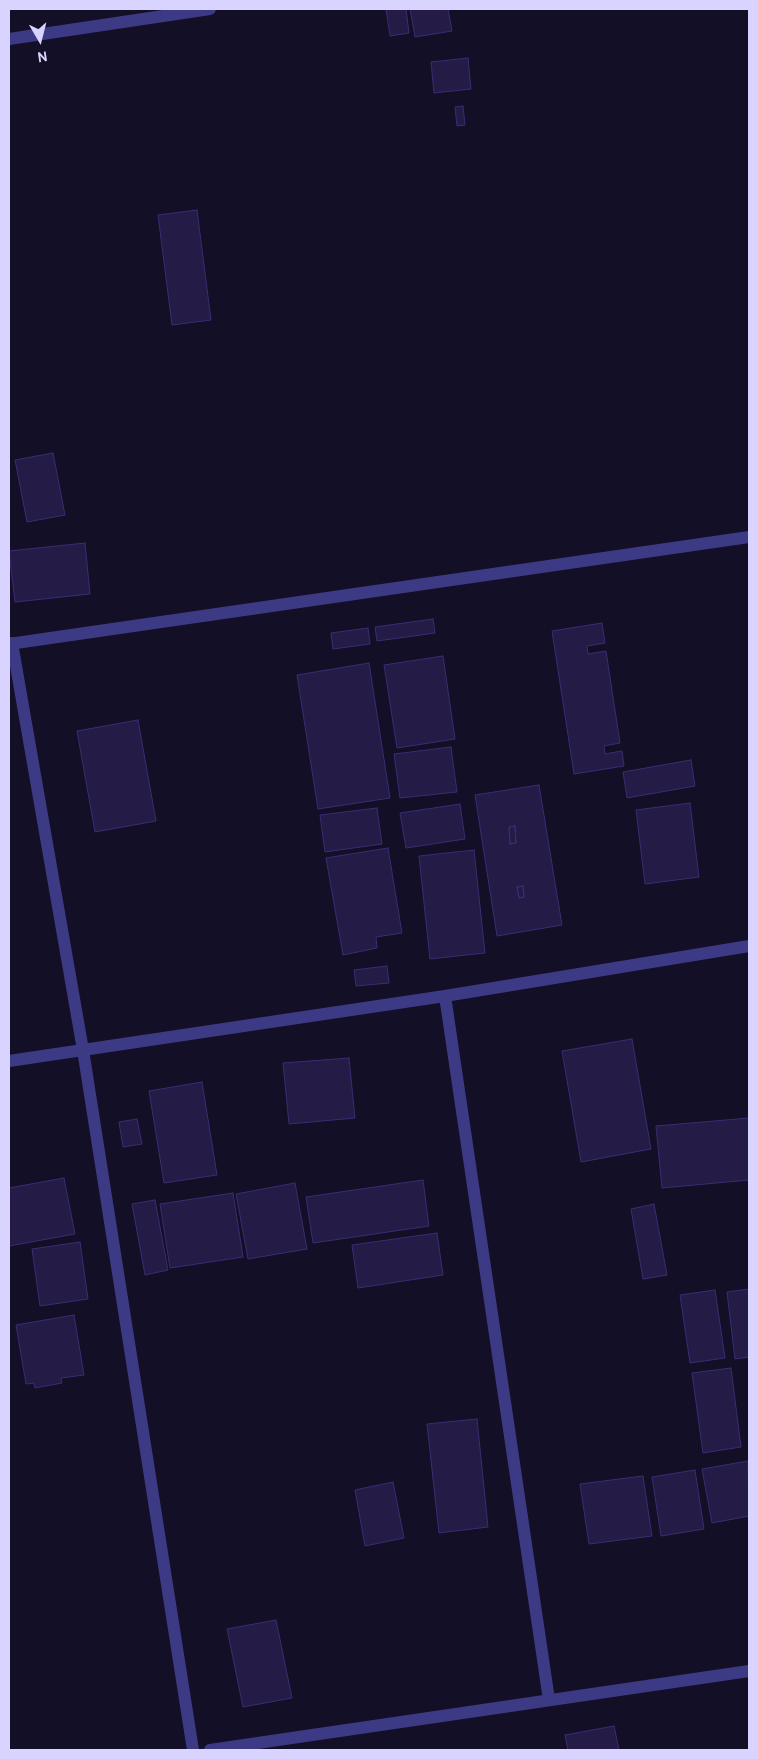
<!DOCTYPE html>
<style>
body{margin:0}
#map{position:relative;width:758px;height:1759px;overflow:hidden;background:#130f26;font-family:Overpass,sans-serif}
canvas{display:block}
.frame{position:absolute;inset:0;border:10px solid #d9d4ff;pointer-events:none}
.north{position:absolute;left:15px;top:15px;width:50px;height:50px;-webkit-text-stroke:4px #130f26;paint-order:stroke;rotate:172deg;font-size:14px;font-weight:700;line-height:20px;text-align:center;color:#d9d4ff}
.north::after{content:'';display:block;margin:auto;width:18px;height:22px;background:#d9d4ff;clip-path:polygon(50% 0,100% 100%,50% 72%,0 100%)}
</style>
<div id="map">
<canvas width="758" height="1759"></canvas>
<div class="frame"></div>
<div class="north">N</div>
</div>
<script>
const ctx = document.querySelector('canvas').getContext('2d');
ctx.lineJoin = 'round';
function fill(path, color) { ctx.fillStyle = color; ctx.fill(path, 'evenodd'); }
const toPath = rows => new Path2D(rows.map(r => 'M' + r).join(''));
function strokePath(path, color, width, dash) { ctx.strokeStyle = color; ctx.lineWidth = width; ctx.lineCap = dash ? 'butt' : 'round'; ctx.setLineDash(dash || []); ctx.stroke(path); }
const building = toPath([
 [386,9,406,9,409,33,390,36,386,9],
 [410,9,448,9,452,31,415,37,410,9],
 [468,58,471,89,434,93,431,62,468,58],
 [463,106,465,125,457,126,455,107,463,106],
 [197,210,211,320,172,325,158,215,197,210],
 [53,453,65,515,27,522,15,460,53,453],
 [85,543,90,594,15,602,9,551,85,543],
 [433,619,435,633,377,641,375,627,433,619],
 [602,623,605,643,587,646,588,654,606,651,620,743,604,746,605,754,622,751,624,766,574,774,552,631,602,623],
 [368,628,370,644,333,649,331,633,368,628],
 [443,656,455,739,397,748,384,665,443,656],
 [369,663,390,798,318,809,297,675,369,663],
 [138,720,156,821,95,832,77,731,138,720],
 [451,747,457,792,400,798,394,754,451,747],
 [691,760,695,786,627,798,623,772,691,760],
 [539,785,562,925,497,936,475,795,539,785],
 [515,826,516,843,510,844,509,827,515,826],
 [523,886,524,897,519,898,517,887,523,886],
 [690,803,699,877,645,884,636,810,690,803],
 [460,804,465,839,406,848,400,813,460,804],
 [377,808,382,844,325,852,320,815,377,808],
 [515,826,516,843,510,844,509,827,515,826],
 [388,848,402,933,376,937,377,948,343,955,326,858,388,848],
 [474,850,485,953,430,959,419,856,474,850],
 [523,886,524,897,519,898,517,887,523,886],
 [387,966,389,983,356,986,354,970,387,966],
 [632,1039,651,1149,581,1162,562,1051,632,1039],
 [349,1058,355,1118,289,1124,283,1063,349,1058],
 [202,1082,217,1175,164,1183,149,1091,202,1082],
 [749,1118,749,1180,662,1188,656,1126,749,1118],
 [137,1119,142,1144,123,1147,119,1122,137,1119],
 [64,1178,75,1234,9,1246,9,1188,64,1178],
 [423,1180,429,1226,313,1243,306,1197,423,1180],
 [295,1183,307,1249,248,1259,236,1194,295,1183],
 [233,1193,243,1257,170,1268,160,1204,233,1193],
 [155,1200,168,1270,145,1275,132,1204,155,1200],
 [654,1204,667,1275,643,1279,631,1209,654,1204],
 [437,1233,443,1275,358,1288,352,1245,437,1233],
 [80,1242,88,1299,40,1306,32,1249,80,1242],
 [749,1289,749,1357,735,1359,727,1292,749,1289],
 [715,1290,725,1358,690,1363,680,1295,715,1290],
 [74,1315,84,1375,61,1378,62,1383,35,1388,34,1383,26,1384,16,1325,74,1315],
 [731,1368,741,1447,703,1453,692,1373,731,1368],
 [477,1419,488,1527,439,1533,427,1424,477,1419],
 [748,1461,749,1516,712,1523,702,1469,748,1461],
 [695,1470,704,1529,661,1536,652,1477,695,1470],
 [643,1476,652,1536,589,1544,580,1484,643,1476],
 [393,1482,404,1538,365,1546,355,1490,393,1482],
 [276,1620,292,1698,243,1707,227,1629,276,1620],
 [614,1726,619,1750,568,1750,565,1735,614,1726]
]);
fill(building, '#241b47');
strokePath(building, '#3b2d73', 1);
strokePath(toPath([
 [9,39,210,9],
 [12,643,83,1050,193,1750],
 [9,644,749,537],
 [445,996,549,1700],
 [9,1061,445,996,749,946],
 [210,1750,749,1671]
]), '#3d3a85', 12);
</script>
